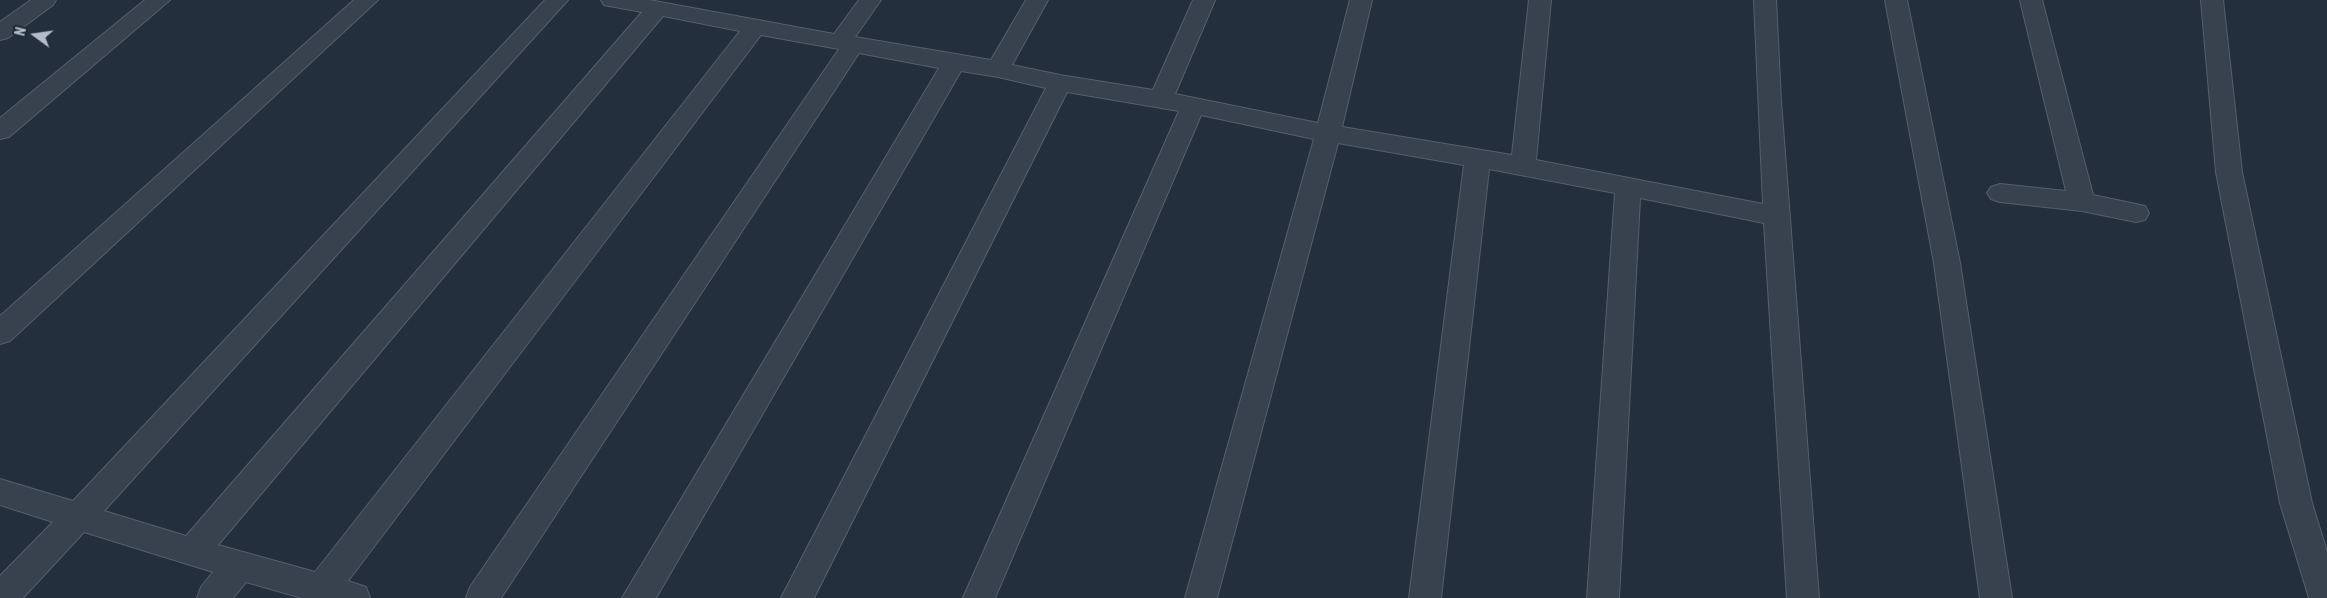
<!DOCTYPE html>
<style>
body{margin:0}
#map{position:relative;width:2327px;height:598px;overflow:hidden;background:#242f3e;font-family:"Asap Condensed",sans-serif}
canvas{display:block}
.north{position:absolute;left:10px;top:10px;width:50px;height:50px;-webkit-text-stroke:4px #1d2633;paint-order:stroke;rotate:284deg;font-size:14px;font-weight:700;line-height:20px;text-align:center;color:#b4bcc9}
.north::after{content:'';display:block;margin:auto;width:18px;height:22px;background:#b4bcc9;clip-path:polygon(50% 0,100% 100%,50% 72%,0 100%)}
</style>
<div id="map">
<canvas width="2327" height="598"></canvas>
<div class="north">N</div>
</div>
<script>
const ctx = document.querySelector('canvas').getContext('2d');
ctx.lineJoin = 'round';
const toPath = rows => new Path2D(rows.map(r => 'M' + r).join(''));
function strokePath(path, color, width, dash) { ctx.strokeStyle = color; ctx.lineWidth = width; ctx.lineCap = dash ? 'butt' : 'round'; ctx.setLineDash(dash || []); ctx.stroke(path); }
function fill(path, color) { ctx.fillStyle = color; ctx.fill(path, 'evenodd'); }
const street = toPath([
 [31,0,56,0,53,5,8,38,0,40,0,22,31,0],
 [145,0,170,0,9,137,0,139,0,118,145,0],
 [354,0,378,0,10,341,0,344,0,316,354,0],
 [545,0,568,0,104,511,186,536,642,12,604,5,601,0,649,0,834,34,859,0,881,0,855,37,991,60,1026,0,1048,0,1012,65,1060,75,1153,90,1193,0,1215,0,1175,94,1318,123,1350,0,1372,0,1342,127,1512,155,1529,0,1551,0,1536,160,1763,204,1754,0,1776,0,1781,101,1819,598,1787,598,1764,223,1640,198,1619,598,1587,598,1615,193,1489,169,1441,598,1409,598,1464,165,1338,143,1217,598,1185,598,1314,139,1201,115,995,598,963,598,1179,111,1067,92,814,598,781,598,1046,88,998,77,961,71,656,598,622,598,939,68,859,53,501,598,466,598,470,587,839,49,761,35,348,581,366,587,370,598,302,598,246,582,233,598,197,598,201,587,213,572,84,532,23,598,0,598,0,576,53,522,0,505,0,479,73,501,545,0],
 [663,16,740,31,315,572,218,545,663,16],
 [1885,0,1907,0,1960,263,2012,598,1980,598,1934,263,1885,0],
 [2020,0,2042,0,2093,195,2145,206,2149,213,2145,220,2136,222,2082,211,2000,202,1991,199,1987,193,1991,187,2000,184,2066,191,2020,0],
 [2201,0,2223,0,2242,172,2312,503,2327,552,2327,598,2309,598,2280,503,2216,172,2201,0]
]);
strokePath(street, '#565f6c', 2);
fill(street, '#38414e');
</script>
